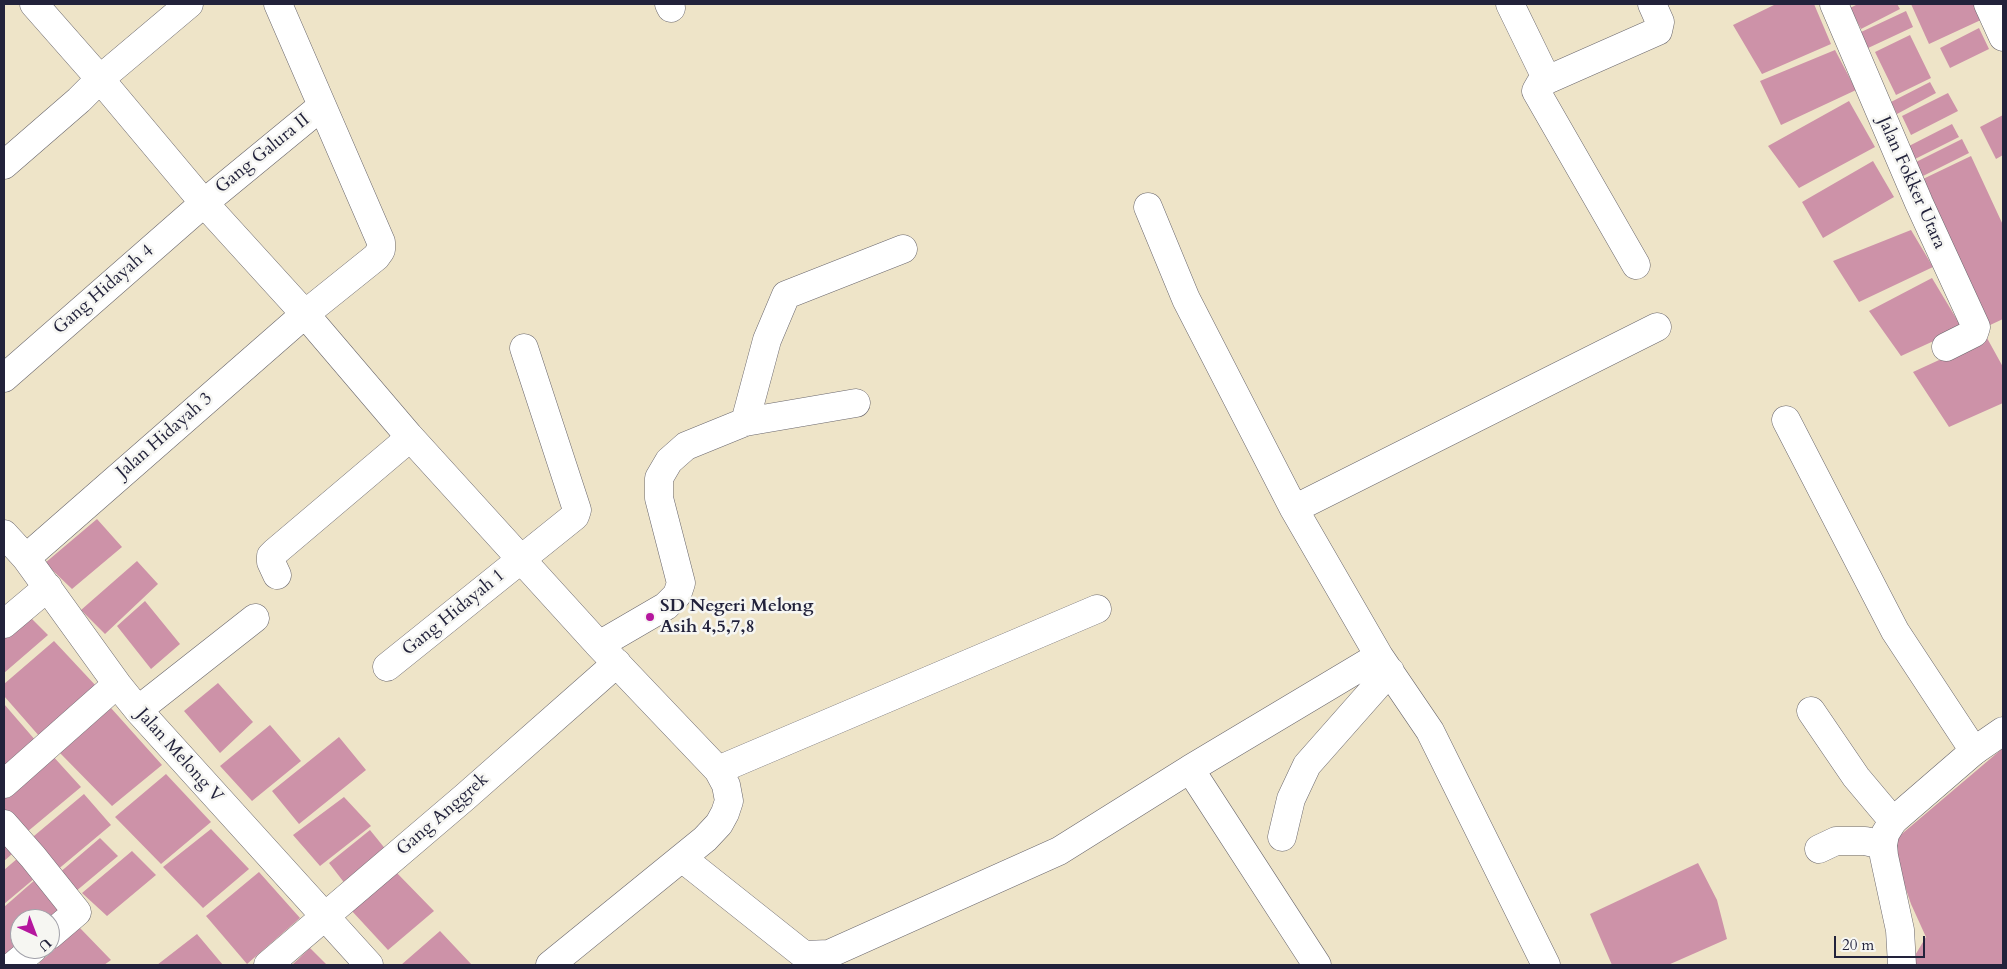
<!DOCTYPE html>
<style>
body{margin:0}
#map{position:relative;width:2007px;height:969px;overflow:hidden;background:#eee4c8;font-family:Cardo,serif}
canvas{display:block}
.frame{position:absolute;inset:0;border:5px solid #22223b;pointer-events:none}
.north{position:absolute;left:10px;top:909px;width:50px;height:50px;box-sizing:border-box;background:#f6f6f2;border:1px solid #a1a1a9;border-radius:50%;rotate:137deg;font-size:14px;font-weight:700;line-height:20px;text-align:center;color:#22223b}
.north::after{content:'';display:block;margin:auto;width:18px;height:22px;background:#b5179e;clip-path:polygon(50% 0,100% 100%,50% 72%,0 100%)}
.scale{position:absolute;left:1834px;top:936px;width:91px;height:22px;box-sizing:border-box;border:2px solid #22223b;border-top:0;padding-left:6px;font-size:15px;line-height:18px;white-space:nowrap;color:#22223b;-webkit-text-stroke:4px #f6f6f2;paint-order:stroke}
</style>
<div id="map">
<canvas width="2007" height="969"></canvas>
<div class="frame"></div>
<div class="north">U</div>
<div class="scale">20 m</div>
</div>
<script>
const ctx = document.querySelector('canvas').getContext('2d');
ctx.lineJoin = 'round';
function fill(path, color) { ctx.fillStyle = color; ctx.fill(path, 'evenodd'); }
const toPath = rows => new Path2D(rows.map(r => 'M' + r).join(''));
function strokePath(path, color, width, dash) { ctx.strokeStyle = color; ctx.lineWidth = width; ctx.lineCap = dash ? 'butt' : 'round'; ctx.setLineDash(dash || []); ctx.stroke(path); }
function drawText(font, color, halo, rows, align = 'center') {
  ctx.font = font + ' Cardo,serif'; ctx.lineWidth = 5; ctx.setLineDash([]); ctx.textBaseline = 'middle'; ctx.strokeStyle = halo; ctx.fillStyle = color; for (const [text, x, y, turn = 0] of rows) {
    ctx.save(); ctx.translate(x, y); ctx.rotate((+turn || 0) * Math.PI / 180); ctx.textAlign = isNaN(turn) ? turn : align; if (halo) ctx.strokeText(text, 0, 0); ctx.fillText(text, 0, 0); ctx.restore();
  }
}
fill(toPath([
 [1776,4,1814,4,1831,44,1762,74,1733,25],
 [1858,4,1897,4,1900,9,1861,29,1850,8],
 [1911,4,1977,4,1983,19,1929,44],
 [1906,11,1913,27,1866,49,1859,33],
 [1979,28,1989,49,1950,68,1940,48],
 [1910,35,1931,78,1896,95,1875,52],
 [1835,50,1856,90,1781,125,1760,81],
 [1930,82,1936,93,1897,114,1891,102],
 [1948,93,1958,111,1911,135,1902,116],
 [1849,101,1875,147,1799,188,1768,146],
 [2003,115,2003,155,1996,159,1980,127],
 [1952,124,1959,137,1915,159,1909,146],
 [1962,139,1969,153,1923,176,1916,162],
 [1971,156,2003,225,2003,319,1988,326,1923,179],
 [1873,161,1894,197,1823,238,1802,202],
 [1911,230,1933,267,1859,302,1833,261],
 [1932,278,1962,328,1901,356,1869,311],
 [1987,338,2003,367,2003,403,1949,427,1913,372],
 [97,519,122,547,72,589,45,563],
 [137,561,158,584,105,634,81,610],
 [145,601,180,644,151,669,117,626],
 [28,615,48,635,4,673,4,635],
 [54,641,97,687,40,737,4,696,4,684],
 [218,683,253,722,220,753,184,711],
 [4,704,36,741,4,768],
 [111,708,162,765,112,806,60,753],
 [270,725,301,761,252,801,220,766],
 [339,737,366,770,299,824,272,791],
 [2003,748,2003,965,1916,965,1914,957,1926,937,1911,904,1895,857,1897,838],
 [51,754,81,787,27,832,4,811,4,796],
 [166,774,211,822,161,864,115,817],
 [84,794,111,825,56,871,28,841],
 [344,797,371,826,320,866,293,835],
 [211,829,249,869,203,908,163,867],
 [370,830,387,851,346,885,329,863],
 [100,838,118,856,75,892,58,874],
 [4,844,12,854,4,861],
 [132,851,156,875,107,916,82,893],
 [18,858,35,878,4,904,4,870],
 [1698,863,1717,900,1727,939,1668,965,1612,965,1590,914],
 [395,871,434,911,388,950,351,910],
 [259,872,300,918,247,964,206,916],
 [36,879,65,912,50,919,20,919,20,950,4,964,4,907],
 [79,927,111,960,104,965,41,965,39,963],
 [440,931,472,965,401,965],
 [197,934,223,965,157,965],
 [310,948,327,965,292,965]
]), '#cd92a8');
const minor = toPath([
 [34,4,100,79,204,203,305,314,409,436,599,645,718,770,726,785,729,801,725,813,719,824,705,839,550,965],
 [669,4,671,8],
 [1510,4,1547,80],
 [1834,4,1919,203,1976,327,1974,333,1946,347],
 [1988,4,2003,37],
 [4,165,79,100,100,79,189,4],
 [1148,207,1186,299,1294,509,1379,656,1430,731,1546,965],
 [1636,265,1536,91,1540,84,1547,80,1658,31,1660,22,1652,4],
 [4,378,204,203,322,106],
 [1786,420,1895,631,1974,751],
 [745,422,767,340,786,295,903,249],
 [1294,509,1657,327],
 [4,534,26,558,117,684,138,710,369,965],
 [26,558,305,314,376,257,381,250,381,242,278,4],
 [277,575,271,562,271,556,275,552,399,447,409,436],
 [4,624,48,587],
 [599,645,666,606,677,595,681,583,659,498,659,478,669,461,686,446,745,422,856,403],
 [387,667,575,516,577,510,524,348],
 [138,710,255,618],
 [1811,711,1856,777,1893,821],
 [718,770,1097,609],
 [4,784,117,684],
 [4,824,33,857,77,912,50,935],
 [1282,837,1291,799,1307,765,1390,671],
 [1819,849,1836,841,1865,841,1883,845],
 [682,858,804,955,829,954,1059,851,1190,769],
 [14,965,33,949],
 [268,965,465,797,617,663],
 [1317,965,1190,769,1379,656]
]);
const major = toPath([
 [1902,965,1900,930,1884,856,1883,845,1885,834,1893,821,1974,751,2003,731]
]);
strokePath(minor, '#69666c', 29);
strokePath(major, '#69666c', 29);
strokePath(minor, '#fff', 28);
strokePath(major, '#fff', 28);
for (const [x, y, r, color] of [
 [650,617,5,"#b5179e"]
]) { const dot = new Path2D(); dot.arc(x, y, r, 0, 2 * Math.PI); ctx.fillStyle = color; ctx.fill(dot); strokePath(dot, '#f6f6f2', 2); }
drawText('18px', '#22223b', '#f6f6f2', [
 ["Gang Galura II",263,154,-39],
 ["Jalan Fokker Utara",1911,183,66],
 ["Gang Hidayah 4",104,290,-41],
 ["Jalan Hidayah 3",165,436,-41],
 ["Gang Hidayah 1",454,613,-39],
 ["Jalan Melong V",179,756,48],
 ["Gang Anggrek",443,815,-41]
]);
drawText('bold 18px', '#22223b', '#f6f6f2', [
 ["SD Negeri Melong",660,607],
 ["Asih 4,5,7,8",660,628]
], 'left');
</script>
